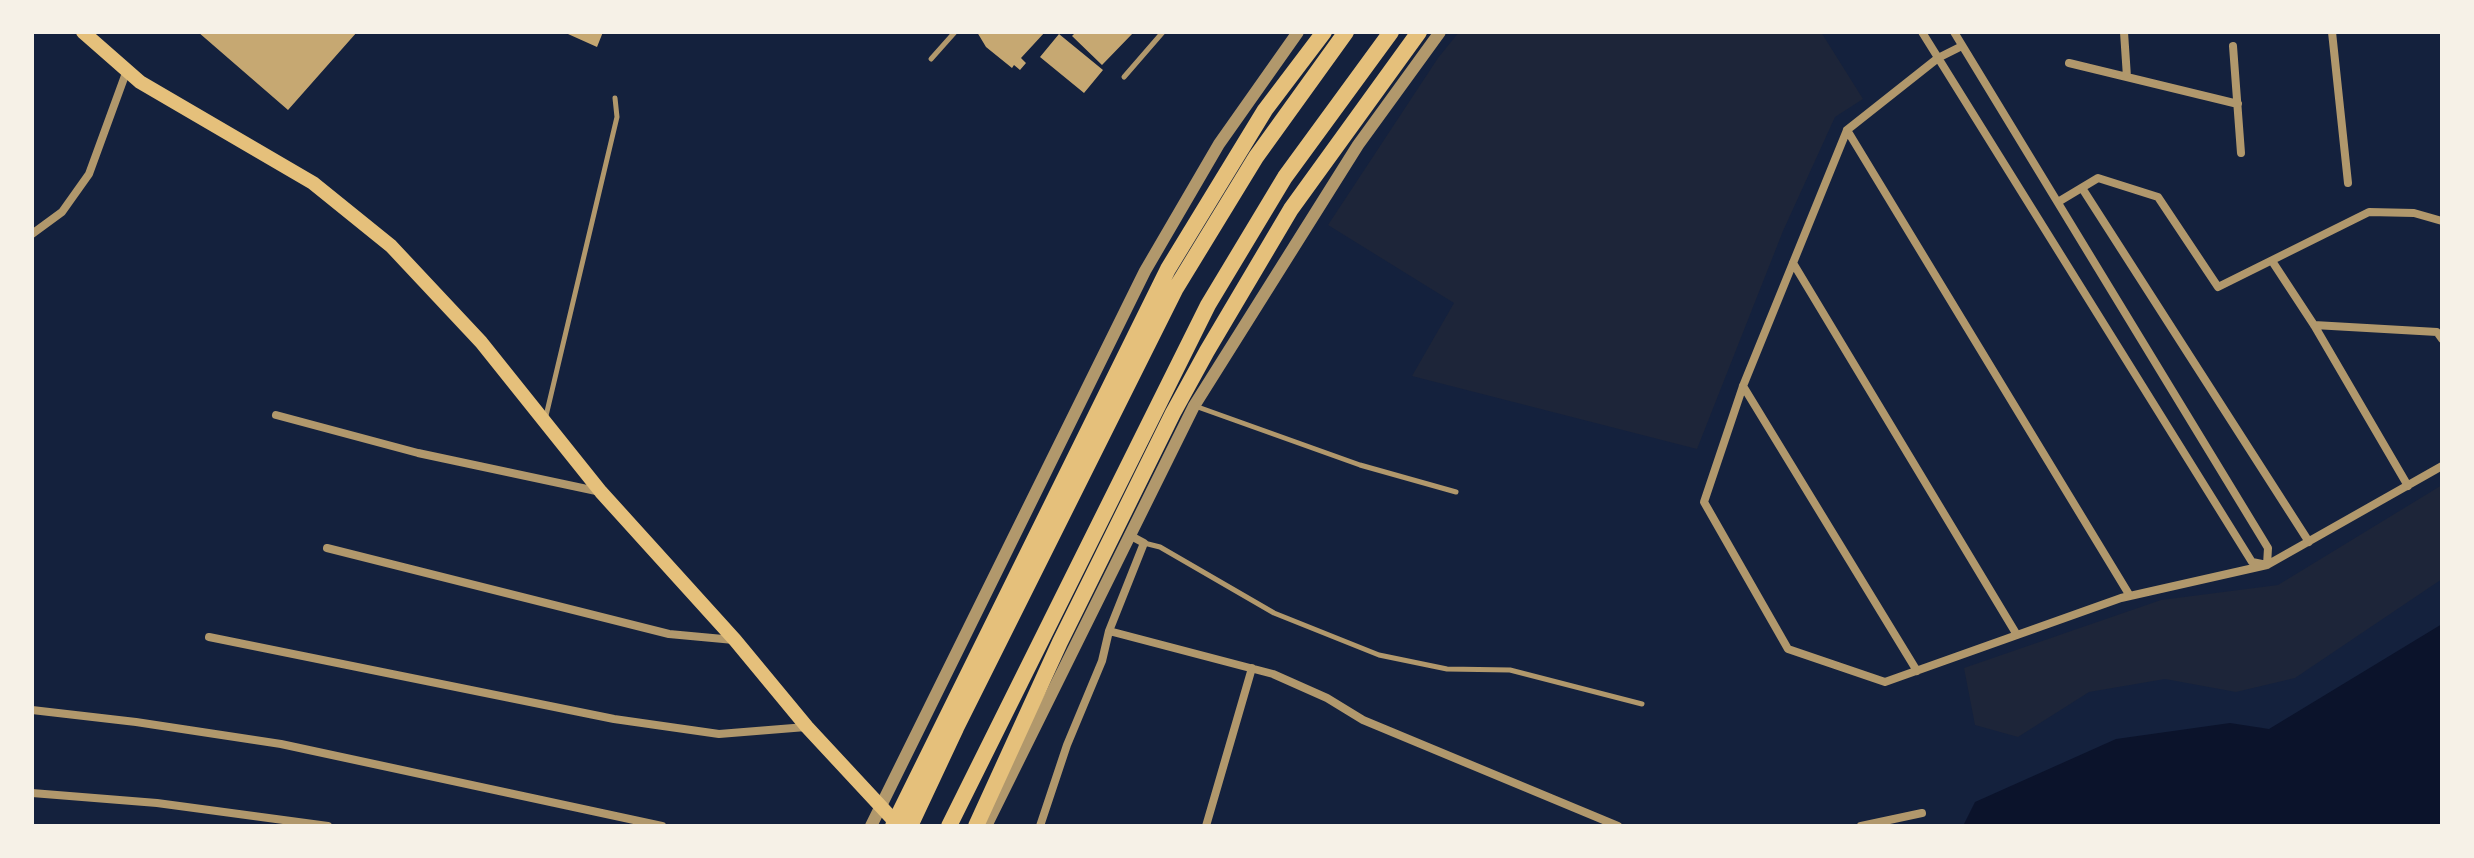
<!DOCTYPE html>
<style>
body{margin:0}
#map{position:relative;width:2474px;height:858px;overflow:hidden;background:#14213d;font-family:"Space Grotesk",sans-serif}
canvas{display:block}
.frame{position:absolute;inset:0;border:34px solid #f6f1e7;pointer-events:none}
</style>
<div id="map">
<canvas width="2474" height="858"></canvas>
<div class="frame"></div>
</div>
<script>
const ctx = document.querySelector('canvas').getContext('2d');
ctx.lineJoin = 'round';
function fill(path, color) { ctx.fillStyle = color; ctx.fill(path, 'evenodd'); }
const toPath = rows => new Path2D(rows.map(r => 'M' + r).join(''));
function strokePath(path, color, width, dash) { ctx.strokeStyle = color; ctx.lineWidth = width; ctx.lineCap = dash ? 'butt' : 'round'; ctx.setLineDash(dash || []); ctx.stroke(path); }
fill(toPath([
 [1459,32,1821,32,1863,99,1835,117,1783,231,1697,449,1412,376,1454,303,1328,225,1438,58],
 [2442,485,2442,579,2295,678,2236,692,2165,679,2089,692,2018,737,1975,725,1964,668,2161,600,2278,585]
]), '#1d2539');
fill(toPath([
 [2442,624,2442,826,1963,826,1975,802,2116,739,2230,723,2269,729]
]), '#0b132b');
fill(toPath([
 [198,32,357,32,288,110],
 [569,32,603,32,597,47,568,34],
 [977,32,1045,32,1021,58,1026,63,1020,70,1014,65,1012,68,986,47],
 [1076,32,1134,32,1102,65,1072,36],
 [1059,34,1103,70,1084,93,1040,57]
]), '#c6a872');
strokePath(toPath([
 [931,59,955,32],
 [1124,77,1163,32],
 [1195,406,1360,465,1456,492],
 [545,420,617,117,615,98],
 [1144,543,1160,547,1274,613,1379,655,1447,669,1510,670,1642,704]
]), '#b1986c', 5);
strokePath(toPath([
 [1922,32,2252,562,2262,564],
 [1954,32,2268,548,2267,565],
 [2124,32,2127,77],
 [2332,32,2348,183],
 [1962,46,1938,58,1847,130,1743,386,1704,502,1788,649,1885,682,2121,598,2267,565,2442,466],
 [2233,46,2241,153],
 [2069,63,2238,104],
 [1847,130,2130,596],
 [2082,188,2309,542],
 [2058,202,2098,178,2158,197,2218,287,2369,212,2414,213,2442,221],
 [32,234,62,212,89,174,127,70],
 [2272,261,2314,325,2408,486],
 [1793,263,2017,635],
 [2314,325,2437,332,2442,339],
 [1743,386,1917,671],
 [276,415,418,453,601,492],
 [327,548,669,634,734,640],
 [1109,631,1273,674,1327,698,1363,720,1618,826],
 [209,637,614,719,719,734,806,727],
 [32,710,136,722,281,744,662,826],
 [32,793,157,803,328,826],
 [1040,826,1067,745,1102,661,1109,631,1144,543,1131,536],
 [1206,826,1252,668],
 [1861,826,1922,813]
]), '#b1986c', 8);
strokePath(toPath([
 [871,826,1145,271,1219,144,1298,32],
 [986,826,1194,406,1358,145,1440,32]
]), '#b1986c', 12);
strokePath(toPath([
 [83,32,140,82,313,183,391,246,481,342,601,492,735,640,807,727,899,826]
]), '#e5c07b', 14);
strokePath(toPath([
 [893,826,1168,269,1265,110,1324,32],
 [910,826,956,728,1176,288,1256,157,1346,32],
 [949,826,1208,305,1285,177,1391,32],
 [976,826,1060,642,1173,413,1207,351,1291,209,1419,32]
]), '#e5c07b', 16);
</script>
